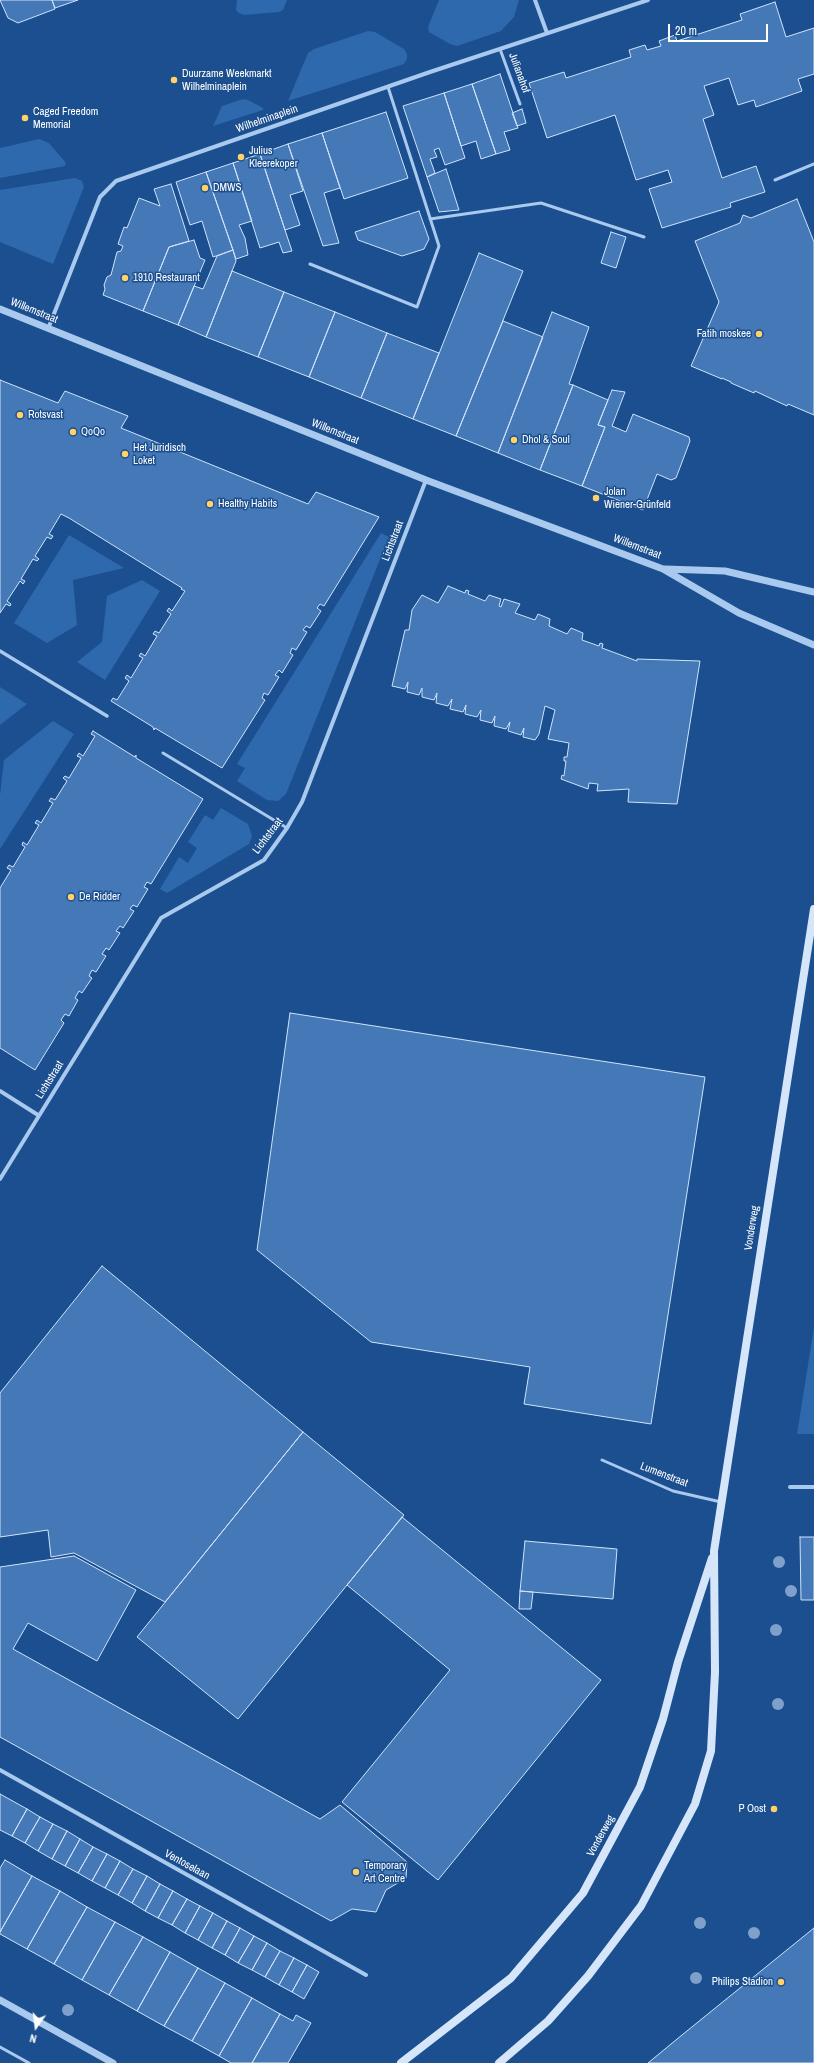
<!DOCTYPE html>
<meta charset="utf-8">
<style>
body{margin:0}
#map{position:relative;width:814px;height:2063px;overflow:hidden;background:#1b4f8f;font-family:"Archivo Narrow",sans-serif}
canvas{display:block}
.north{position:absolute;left:16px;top:2007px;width:40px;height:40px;-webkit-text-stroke:3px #1b4f8f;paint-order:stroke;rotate:194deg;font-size:11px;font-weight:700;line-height:16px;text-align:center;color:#fff}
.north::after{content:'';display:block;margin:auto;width:14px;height:18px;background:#fff;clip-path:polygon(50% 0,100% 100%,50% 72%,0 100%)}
.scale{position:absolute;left:668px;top:24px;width:100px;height:18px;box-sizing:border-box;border:2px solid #fff;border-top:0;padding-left:5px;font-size:12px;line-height:14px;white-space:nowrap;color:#fff;-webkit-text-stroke:3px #1b4f8f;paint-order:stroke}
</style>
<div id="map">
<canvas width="814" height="2063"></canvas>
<div class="north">N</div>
<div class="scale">20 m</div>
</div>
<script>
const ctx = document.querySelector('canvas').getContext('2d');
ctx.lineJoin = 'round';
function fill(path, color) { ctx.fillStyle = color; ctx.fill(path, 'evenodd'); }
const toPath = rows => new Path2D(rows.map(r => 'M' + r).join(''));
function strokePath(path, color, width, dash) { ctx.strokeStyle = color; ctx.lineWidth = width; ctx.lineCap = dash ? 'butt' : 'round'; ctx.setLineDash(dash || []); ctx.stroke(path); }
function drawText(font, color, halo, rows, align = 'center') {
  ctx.font = font + ' "Archivo Narrow",sans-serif'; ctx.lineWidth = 3; ctx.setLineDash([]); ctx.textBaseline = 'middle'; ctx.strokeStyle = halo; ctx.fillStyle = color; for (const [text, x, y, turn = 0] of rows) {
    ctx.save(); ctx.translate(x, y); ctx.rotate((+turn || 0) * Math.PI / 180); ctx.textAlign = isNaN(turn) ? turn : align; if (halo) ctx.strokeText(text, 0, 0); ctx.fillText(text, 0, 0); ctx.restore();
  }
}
fill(toPath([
 [237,0,287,0,283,10,279,12,244,15,239,13,236,10],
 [439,0,519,0,514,17,501,31,457,46,450,44,429,32,428,27],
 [368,31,375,32,404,49,407,54,407,59,404,64,288,101,308,53,314,49],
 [243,99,248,100,263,108,263,110,213,126,222,106],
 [39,139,49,143,66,163,65,166,0,178,0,148],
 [75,178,82,181,84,187,53,264,0,242,0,190],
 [381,533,389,537,286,794,278,801,267,800,237,781,245,768,237,764],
 [69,535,124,568,73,580,77,625,47,643,14,623],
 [142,580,160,591,105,680,77,662,102,642,107,596],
 [0,687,27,704,0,725],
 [53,721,74,734,0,849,0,795,4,760],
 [221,808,248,824,252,836,249,844,167,893,160,889,179,857,188,863,197,848,188,842,205,815,213,820],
 [814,1327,814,1434,797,1434]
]), '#2e69ad');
const building = toPath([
 [0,0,52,0,55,9,18,23,8,18,0,0],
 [52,0,78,0,55,8,52,0],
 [775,2,786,37,814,28,814,74,798,79,802,91,756,107,754,100,738,105,729,78,704,86,714,115,703,119,722,178,756,166,765,192,730,203,731,207,662,228,649,189,672,182,668,170,636,180,615,115,547,138,529,83,564,72,566,78,631,57,629,50,645,45,647,50,661,46,659,41,675,35,677,41,742,20,740,14,775,2],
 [500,74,518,128,504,132,510,150,496,154,472,84,500,74],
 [472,84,496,154,481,159,476,141,461,146,444,93,472,84],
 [444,93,465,158,445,165,439,148,434,150,437,157,430,159,435,173,427,177,403,106,444,93],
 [522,109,526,123,517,126,512,113,522,109],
 [386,112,408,178,344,199,322,133,386,112],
 [322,133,340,188,324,193,339,243,323,246,288,144,322,133],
 [288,144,303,191,290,195,300,225,285,230,260,154,288,144],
 [260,154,275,200,292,251,283,253,279,242,260,248,233,163,260,154],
 [233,163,252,221,239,225,245,238,248,255,236,259,206,172,233,163],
 [446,169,459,210,439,212,427,177,446,169],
 [206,172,233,250,213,257,202,221,190,225,176,182,206,172],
 [171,184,189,241,169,247,143,311,103,295,105,289,104,285,107,277,111,275,117,252,121,251,123,246,118,244,124,227,127,228,139,198,160,206,154,189,171,184],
 [797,199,814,242,814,415,788,404,787,406,755,391,754,393,731,383,731,382,722,378,722,379,691,366,719,302,695,241,740,223,743,215,751,218,797,199],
 [419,211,429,239,424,249,402,256,358,240,355,232,419,211],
 [611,232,626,237,616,268,601,263,611,232],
 [194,240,200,258,205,260,178,325,143,311,169,247,194,240],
 [233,250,236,261,206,337,178,325,194,286,203,289,217,256,233,250],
 [479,253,523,271,456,436,413,419,479,253],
 [232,271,284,292,258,357,206,337,232,271],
 [284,292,335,312,309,377,258,357,284,292],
 [335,312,387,333,361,398,309,377,335,312],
 [552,312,589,327,569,384,573,385,540,470,498,453,552,312],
 [503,321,543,337,498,453,456,436,503,321],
 [387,333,439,353,413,419,361,398,387,333],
 [0,380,58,403,65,391,128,416,121,428,308,504,316,492,379,517,324,606,320,604,317,608,321,611,310,628,306,626,303,630,307,632,296,650,292,648,290,653,293,655,282,673,279,670,275,675,279,677,268,695,264,693,262,698,265,700,222,768,155,728,154,730,153,727,111,701,113,698,117,700,129,681,125,678,127,675,131,678,143,658,139,656,141,653,145,656,157,636,153,634,155,631,159,633,171,614,167,611,169,608,172,611,185,591,181,589,182,588,69,518,61,514,49,534,53,536,51,539,47,537,35,556,39,559,37,561,33,559,21,579,25,581,23,584,20,581,7,601,11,604,10,606,6,604,0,613,0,380],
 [573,385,608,400,598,425,605,427,582,486,540,470,573,385],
 [612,390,625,392,612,426,626,432,633,414,689,437,690,441,676,478,671,480,657,474,643,510,582,486,605,427,598,425,612,390],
 [448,586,465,593,466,590,469,591,468,594,485,601,489,595,501,599,499,606,501,607,504,599,520,604,515,613,535,620,538,614,550,619,549,626,567,634,571,628,583,633,582,640,599,646,600,643,603,644,602,648,637,661,637,659,700,661,677,804,628,802,629,789,597,791,598,784,589,783,588,789,561,779,562,775,564,776,566,761,564,761,564,757,567,757,569,743,548,739,555,710,545,706,539,734,535,740,523,737,524,728,521,735,508,731,510,722,506,729,494,726,495,716,492,723,480,720,481,710,477,717,465,714,466,705,463,712,450,709,452,699,448,706,436,703,437,693,434,700,422,697,422,688,419,695,407,692,408,682,405,689,392,686,405,630,409,630,412,610,422,595,438,603,448,586],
 [93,731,135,757,136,755,136,758,203,799,151,884,147,882,144,887,148,889,137,907,133,905,130,909,134,911,123,928,120,926,116,931,120,933,109,950,106,948,102,954,106,956,96,972,92,970,89,976,92,978,82,993,79,991,75,998,78,1000,69,1016,65,1014,61,1020,64,1023,35,1070,0,1048,0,888,11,870,7,868,9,865,13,867,25,847,22,845,23,842,27,845,39,825,35,823,37,820,41,823,53,803,49,801,51,798,55,800,67,781,63,778,65,776,69,778,81,758,77,756,79,753,83,756,95,736,91,734,93,731],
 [290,1013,705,1077,651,1424,524,1404,530,1367,371,1342,257,1250,290,1013],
 [102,1266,303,1432,165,1602,74,1553,51,1557,48,1530,0,1537,0,1393,102,1266],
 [303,1432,404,1515,238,1719,137,1637,303,1432],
 [402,1517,601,1680,438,1880,342,1802,450,1670,347,1585,402,1517],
 [800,1537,814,1537,814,1600,801,1600,800,1537],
 [525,1541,617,1549,613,1599,520,1591,525,1541],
 [74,1556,136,1590,97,1661,28,1623,13,1649,320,1819,340,1805,407,1862,406,1878,386,1890,376,1912,352,1909,331,1921,0,1737,0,1567,74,1556],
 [520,1591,533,1592,531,1609,519,1609,520,1591],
 [0,1794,27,1809,12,1836,0,1830,0,1794],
 [27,1809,40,1817,25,1843,12,1836,27,1809],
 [40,1817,53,1824,38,1851,25,1843,40,1817],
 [53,1824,67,1831,52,1859,38,1851,53,1824],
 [67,1831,80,1839,65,1866,52,1859,67,1831],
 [80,1839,93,1847,78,1873,65,1866,80,1839],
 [93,1847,107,1854,92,1881,78,1873,93,1847],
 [107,1854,120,1861,105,1888,92,1881,107,1854],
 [5,1860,32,1876,0,1932,0,1868,5,1860],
 [120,1861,133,1869,118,1895,105,1888,120,1861],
 [133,1869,147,1876,132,1903,118,1895,133,1869],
 [32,1876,60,1891,27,1949,0,1934,0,1932,32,1876],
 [147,1876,160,1884,145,1911,132,1903,147,1876],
 [160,1884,173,1891,158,1918,145,1911,160,1884],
 [60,1891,87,1907,54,1964,27,1949,60,1891],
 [173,1891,187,1899,172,1925,158,1918,173,1891],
 [187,1899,200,1906,185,1933,172,1925,187,1899],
 [200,1906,213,1913,198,1940,185,1933,200,1906],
 [87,1907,115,1922,82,1980,54,1964,87,1907],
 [213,1913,227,1921,212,1948,198,1940,213,1913],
 [227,1921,240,1928,225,1955,212,1948,227,1921],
 [115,1922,143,1937,109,1995,82,1980,115,1922],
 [240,1928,254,1936,238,1963,225,1955,240,1928],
 [814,1928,814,2063,648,2063,682,2035,814,1928],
 [254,1936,267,1943,252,1970,238,1963,254,1936],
 [143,1937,170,1952,137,2011,109,1995,143,1937],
 [267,1943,280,1951,265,1977,252,1970,267,1943],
 [280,1951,294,1958,279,1985,265,1977,280,1951],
 [170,1952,198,1968,164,2026,137,2011,170,1952],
 [294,1958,307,1965,292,1992,279,1985,294,1958],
 [307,1965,319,1972,304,1999,292,1992,307,1965],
 [198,1968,225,1983,192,2041,164,2026,198,1968],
 [225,1983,252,1998,219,2056,192,2041,225,1983],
 [252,1998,280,2014,252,2063,231,2063,219,2056,252,1998],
 [280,2014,293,2021,296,2015,311,2023,288,2063,252,2063,280,2014]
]);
fill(building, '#4478b7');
strokePath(building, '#cfe3fa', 1);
strokePath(toPath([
 [500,49,520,104],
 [775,180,814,164],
 [430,219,541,203,644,237],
 [310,264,417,307,439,246,388,87],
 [163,753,287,828],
 [602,1460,673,1491,721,1502],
 [0,2047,29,2063]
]), '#a9c9ee', 3);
strokePath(toPath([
 [0,651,107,716]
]), '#a9c9ee', 3.5);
strokePath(toPath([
 [535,0,547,33],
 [48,329,100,197,116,181,430,72,648,0],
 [0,1091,38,1115],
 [0,1179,161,918,264,860,287,828,302,802,426,480],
 [790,1487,814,1487],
 [0,1770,366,1975]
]), '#a9c9ee', 4);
strokePath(toPath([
 [0,309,426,480,663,569,739,613,814,645],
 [665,569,725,571,814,592],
 [0,2000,113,2063]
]), '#a9c9ee', 7);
strokePath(toPath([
 [401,2063,511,1978,583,1893,640,1787,663,1719,678,1662,712,1558],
 [499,2063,548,2021,588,1976,641,1906,695,1804,711,1751,715,1672,714,1551,814,909]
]), '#d6e6fa', 8);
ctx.fillStyle = '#7ea0ca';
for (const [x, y] of [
 [779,1562],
 [791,1591],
 [776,1630],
 [778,1704],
 [700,1923],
 [754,1933],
 [696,1978],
 [68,2010]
]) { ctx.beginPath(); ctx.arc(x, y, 6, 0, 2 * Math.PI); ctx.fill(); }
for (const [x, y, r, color] of [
 [174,80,4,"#ffd166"],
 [25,118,4,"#ffd166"],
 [241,157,4,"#ffd166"],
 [205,188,4,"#ffd166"],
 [125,278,4,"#ffd166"],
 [759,334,4,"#ffd166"],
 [20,415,4,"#ffd166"],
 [73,432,4,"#ffd166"],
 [514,440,4,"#ffd166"],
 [125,454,4,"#ffd166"],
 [596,498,4,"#ffd166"],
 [210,504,4,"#ffd166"],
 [71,897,4,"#ffd166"],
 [774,1809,4,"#ffd166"],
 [356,1872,4,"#ffd166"],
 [781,1982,4,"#ffd166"]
]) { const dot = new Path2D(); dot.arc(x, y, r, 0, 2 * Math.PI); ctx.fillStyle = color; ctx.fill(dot); strokePath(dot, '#1b4f8f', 1.5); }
drawText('11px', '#fff', '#1b4f8f', [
 ["Julianahof",519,73,70],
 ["Wilhelminaplein",267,119,-19],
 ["Willemstraat",34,311,22],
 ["Willemstraat",335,432,22],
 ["Lichtstraat",393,541,-69],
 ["Willemstraat",637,547,21],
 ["Lichtstraat",268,836,-53],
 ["Lichtstraat",50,1080,-58],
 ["Vonderweg",752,1228,-81],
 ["Lumenstraat",664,1475,21],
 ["Vonderweg",601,1836,-61],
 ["Ventoselaan",187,1865,29]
]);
drawText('11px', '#fff', '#1b4f8f', [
 ["Duurzame Weekmarkt",182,74],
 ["Wilhelminaplein",182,87],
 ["Caged Freedom",33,112],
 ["Memorial",33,125],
 ["Julius",249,151],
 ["Kleerekoper",249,164],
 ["DMWS",213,188],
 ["1910 Restaurant",133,278],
 ["Fatih moskee",751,334,"right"],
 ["Rotsvast",28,415],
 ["QoQo",81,432],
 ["Dhol & Soul",522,440],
 ["Het Juridisch",133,448],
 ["Loket",133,461],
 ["Jolan",604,492],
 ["Wiener-Grünfeld",604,505],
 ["Healthy Habits",218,504],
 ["De Ridder",79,897],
 ["P Oost",766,1809,"right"],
 ["Temporary",364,1866],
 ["Art Centre",364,1879],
 ["Philips Stadion",773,1982,"right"]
], 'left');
</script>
